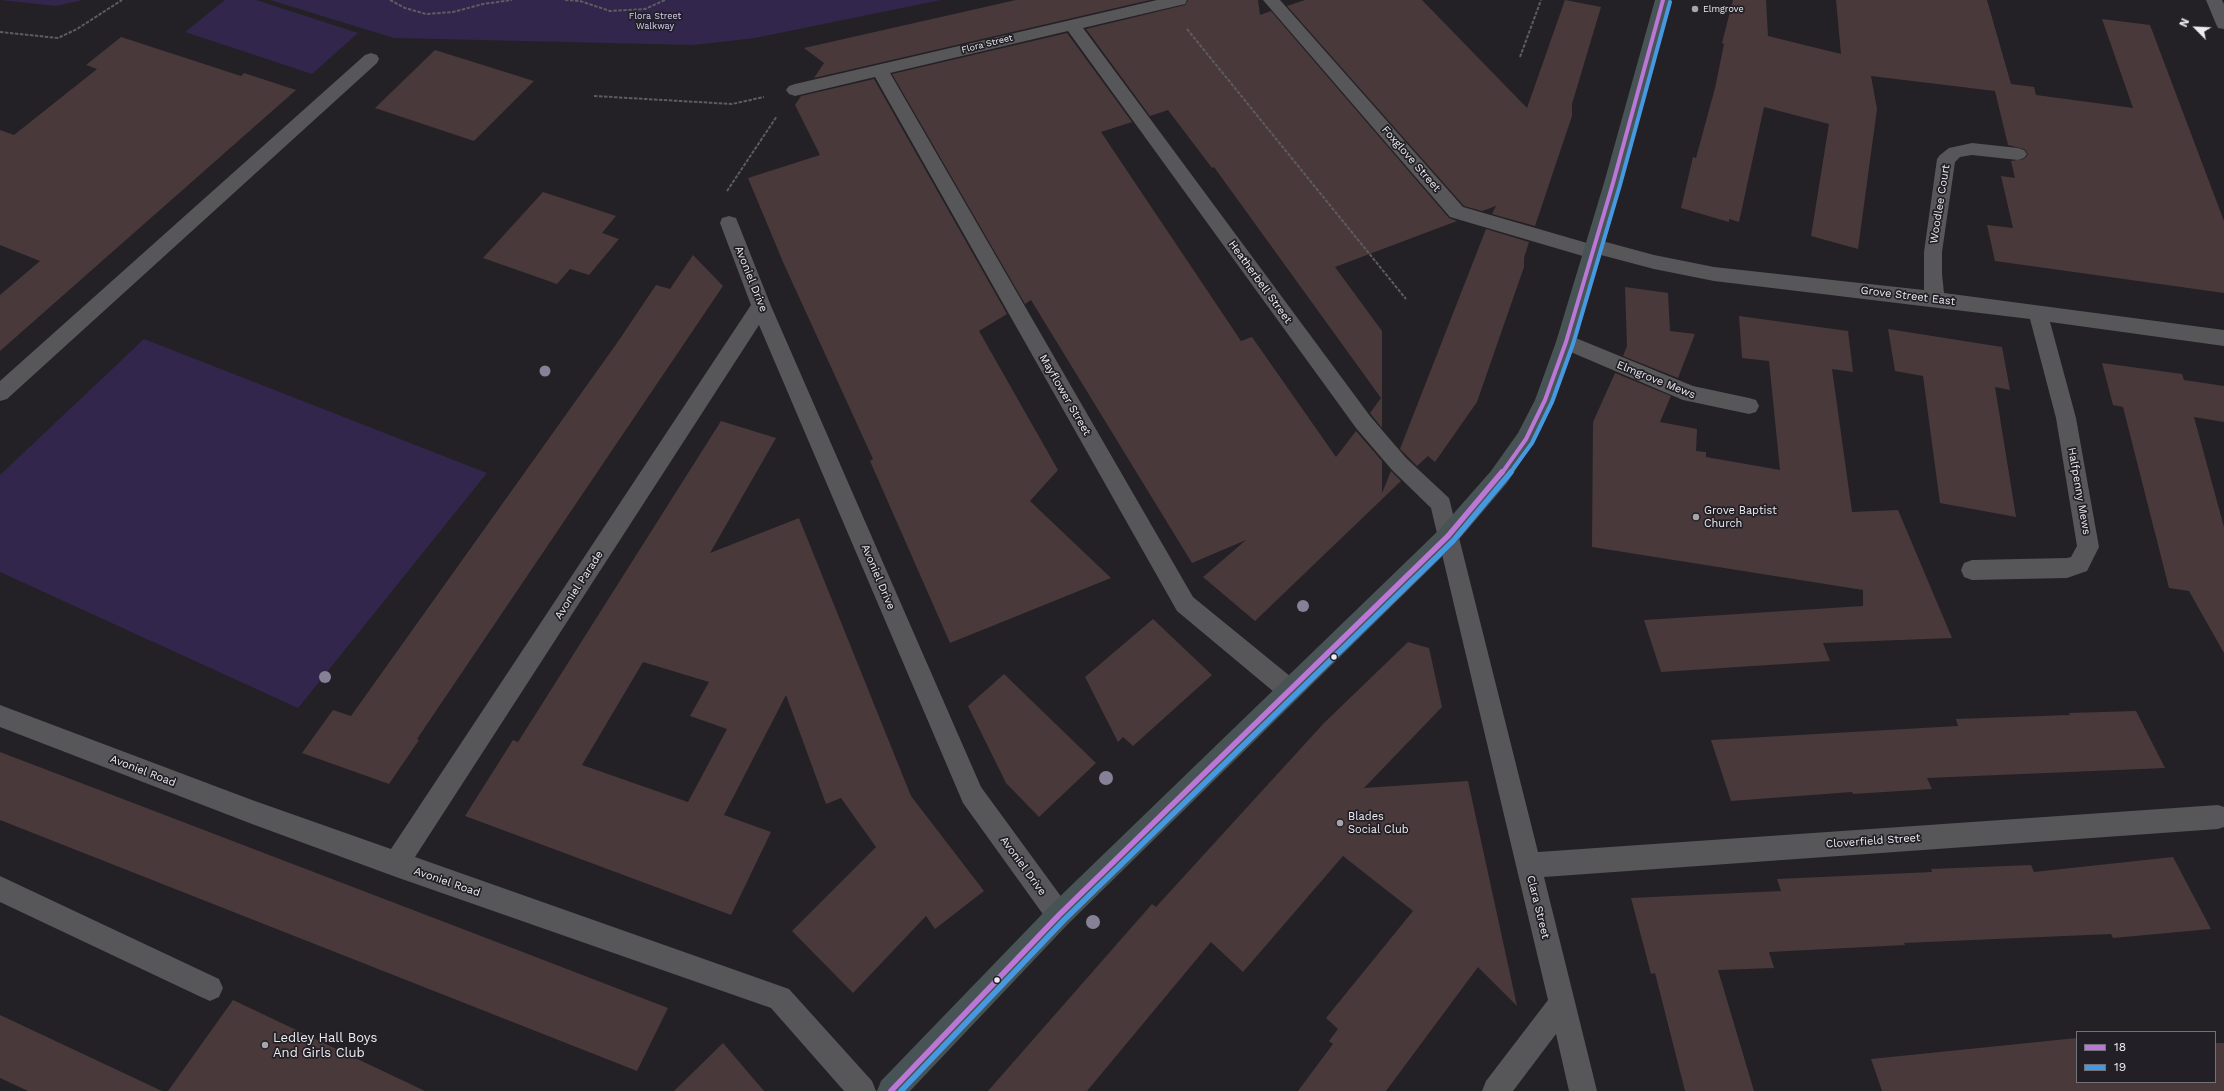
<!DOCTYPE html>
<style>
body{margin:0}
#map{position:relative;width:2224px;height:1091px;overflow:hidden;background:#232125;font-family:"Work Sans",sans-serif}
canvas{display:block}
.legend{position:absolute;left:2076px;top:1031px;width:140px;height:52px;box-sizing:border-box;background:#222026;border:1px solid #737277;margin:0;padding:5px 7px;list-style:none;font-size:12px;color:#edecf0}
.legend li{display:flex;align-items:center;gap:8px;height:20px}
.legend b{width:20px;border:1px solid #737277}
.north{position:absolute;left:2176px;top:8px;width:40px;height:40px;-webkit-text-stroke:3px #222026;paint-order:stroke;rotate:294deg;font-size:11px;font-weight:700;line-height:16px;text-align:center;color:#edecf0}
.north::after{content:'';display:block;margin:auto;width:14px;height:18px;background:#edecf0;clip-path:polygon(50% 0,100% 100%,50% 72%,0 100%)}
</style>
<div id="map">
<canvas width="2224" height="1091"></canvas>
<ul class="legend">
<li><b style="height:5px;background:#ba77d6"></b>18</li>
<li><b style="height:5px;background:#4699e1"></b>19</li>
</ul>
<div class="north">N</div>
</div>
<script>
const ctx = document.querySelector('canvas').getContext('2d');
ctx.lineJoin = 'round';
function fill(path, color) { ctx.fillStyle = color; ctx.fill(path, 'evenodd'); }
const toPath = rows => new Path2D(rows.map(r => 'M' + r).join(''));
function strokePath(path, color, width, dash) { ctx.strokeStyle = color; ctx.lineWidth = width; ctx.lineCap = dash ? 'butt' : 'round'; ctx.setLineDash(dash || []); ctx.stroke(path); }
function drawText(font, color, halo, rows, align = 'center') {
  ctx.font = font + ' "Work Sans",sans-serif'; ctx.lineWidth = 3.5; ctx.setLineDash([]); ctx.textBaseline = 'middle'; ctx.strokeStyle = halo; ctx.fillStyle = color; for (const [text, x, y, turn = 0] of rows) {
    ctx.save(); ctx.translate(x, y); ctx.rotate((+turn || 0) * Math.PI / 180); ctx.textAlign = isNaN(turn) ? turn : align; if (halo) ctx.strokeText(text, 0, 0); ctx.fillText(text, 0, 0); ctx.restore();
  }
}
fill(toPath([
 [0,0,83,0,56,6],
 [225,0,256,0,358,33,312,74,185,32],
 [270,0,941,0,755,38,694,45,394,38],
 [144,339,487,473,298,708,0,572,0,475]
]), '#32264c');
fill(toPath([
 [1016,0,1150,0,814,78,824,63,804,48],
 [1188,0,1258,0,1260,15,1271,11,1449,218,1457,221,1335,267,1382,331,1382,428,1370,413,1381,398,1214,167,1212,168,1168,110,1150,116,1086,29,1185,5],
 [1305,0,1422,0,1527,108,1565,0,1601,7,1572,104,1572,116,1535,226,1492,214,1496,206,1482,211,1464,206,1287,6],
 [1733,0,1766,0,1768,36,1841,54,1836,0,1987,0,2011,84,2034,87,2036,95,2133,108,2102,19,2150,25,2224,221,2224,293,1995,261,1987,225,2013,228,2001,176,2015,178,2011,161,2024,159,2028,154,2024,149,2008,145,1995,91,1871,76,1877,109,1858,249,1811,236,1829,124,1764,107,1739,222,1729,219,1729,222,1681,208,1693,157,1696,158,1715,88,1724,44,1722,43],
 [1067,33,1132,122,1101,132,1241,341,1252,337,1336,457,1356,431,1382,461,1382,493,1391,471,1401,481,1255,621,1203,577,1246,540,1192,563,1031,300,1025,304,892,74],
 [121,37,241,76,244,73,296,90,0,351,0,295,40,261,0,245,0,130,14,135,97,69,86,65],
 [435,50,534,81,474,141,375,108],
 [874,79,1007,314,979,331,1058,470,1030,501,1111,578,950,643,870,461,873,459,783,262,748,178,820,155,795,105,801,96],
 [543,192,616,216,602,233,619,239,589,275,570,269,557,284,483,258],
 [1486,229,1529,242,1524,258,1524,267,1477,402,1435,462,1428,456,1417,466,1400,449],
 [693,255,723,286,417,739,419,740,389,784,302,753,333,710,351,716,617,343,656,285,670,289],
 [1625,287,1668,293,1670,331,1695,334,1678,378,1623,356,1627,346],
 [1739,316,1848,331,1853,372,1832,369,1852,512,1898,510,1952,638,1823,643,1830,661,1661,672,1644,620,1863,606,1863,590,1592,547,1593,422,1615,373,1671,396,1660,422,1697,429,1696,451,1706,452,1706,457,1780,470,1769,361,1742,358],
 [1888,329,2002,347,2010,390,1995,387,2016,517,1940,503,1923,376,1895,371],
 [2102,363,2182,374,2184,380,2224,386,2224,422,2194,417,2224,527,2224,653,2189,591,2169,588,2123,407,2113,405],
 [721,421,776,438,710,553,799,518,911,796,984,891,935,929,926,916,853,993,792,931,876,847,841,798,826,804,786,695,724,815,771,832,731,915,465,816,513,740,518,742],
 [643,662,709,682,690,716,727,729,688,802,582,765],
 [1153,619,1212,675,1133,746,1123,737,1118,742,1085,677],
 [1408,642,1429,648,1442,707,1364,788,1468,781,1517,1006,1478,967,1386,1091,1298,1091,1333,1044,1329,1041,1338,1029,1326,1018,1413,911,1343,856,1243,972,1211,942,1087,1091,988,1091,1152,904,1156,907,1324,723],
 [1004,674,1096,763,1039,817,1006,783,968,706],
 [2136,711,2165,768,1927,778,1932,789,1853,794,1852,792,1731,801,1711,740,1958,726,1956,719,2070,715,2069,713],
 [0,752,528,954,668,1008,637,1071,0,820],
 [2173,857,2211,929,2113,938,2111,934,1904,943,1905,945,1769,952,1774,968,1718,970,1754,1091,1685,1091,1655,973,1651,974,1631,898,1781,891,1777,879,1932,872,1931,869,2031,865,2034,872],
 [233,1000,425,1091,168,1091],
 [0,1015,162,1091,28,1091,0,1078],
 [2077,1038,2077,1082,2215,1082,2215,1043,2224,1043,2224,1091,1882,1091,1871,1059],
 [723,1043,764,1091,674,1091]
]), '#49393b');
strokePath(toPath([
 [390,0,405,8,426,14,453,12,483,4,512,0],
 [565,0,580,1,610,11,645,9,665,0],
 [1187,29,1406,299],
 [0,32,58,38,77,29,122,0],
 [1520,57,1541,0],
 [594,96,732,104,764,97],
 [727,191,777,116]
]), '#5d5c5e', 2, [3.5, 1.5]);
fill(toPath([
 [1157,0,1187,0,1185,4,1083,28,1370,416,1406,458,1449,498,1538,852,2218,805,2224,807,2224,827,2218,829,1544,877,1597,1091,1569,1091,1556,1034,1513,1091,1482,1091,1486,1081,1548,1000,1431,508,1392,470,1356,428,1068,31,890,73,1193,597,1296,681,1300,689,1296,697,1288,700,1280,697,1177,611,875,77,795,96,789,94,786,90,789,86,795,84,1157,0],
 [1263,0,1280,0,1463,207,1587,243,1595,239,1654,255,1714,267,1924,290,1924,252,1937,159,1940,155,1949,148,1972,143,2018,148,2024,150,2027,154,2024,158,2018,160,1972,155,1960,157,1955,162,1942,252,1942,274,1944,293,2224,330,2224,346,2050,322,2076,418,2099,547,2087,571,2067,578,1972,580,1964,577,1961,570,1964,563,1972,560,2067,558,2071,557,2077,546,2056,418,2030,319,1714,281,1654,269,1601,255,1593,259,1450,217,1263,0],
 [2206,0,2222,0,2224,4,2224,29,2218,28,2216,24,2206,0],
 [371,53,377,55,379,59,377,63,7,399,0,401,0,381,365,55,371,53],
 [729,216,736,218,738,223,771,306,981,787,1068,906,1072,915,1068,924,1059,928,1050,924,963,803,759,325,415,857,789,989,872,1081,876,1091,844,1091,771,1008,396,877,252,824,0,727,0,705,252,800,391,849,751,305,720,223,722,218,729,216],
 [1566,334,1693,386,1749,398,1756,400,1759,406,1756,412,1749,414,1683,400,1559,347,1556,342,1559,337,1566,334],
 [0,876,219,979,223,988,219,997,210,1001,201,997,0,902,0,876]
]), '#575659');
fill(toPath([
 [1655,0,1671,0,1622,183,1576,342,1555,400,1536,439,1507,483,1456,543,1068,924,910,1091,877,1091,881,1081,1050,906,1440,529,1491,471,1518,433,1535,400,1556,342,1604,183,1655,0]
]), '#485355');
strokePath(toPath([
 [1502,473,1526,439,1545,400,1566,342,1613,183,1663,0]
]), '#ba77d6', 4);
strokePath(toPath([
 [891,1091,1059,915,1448,536,1502,472]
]), '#ba77d6', 5.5);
strokePath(toPath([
 [1510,473,1532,443,1552,402,1573,344,1620,185,1670,2]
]), '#4699e1', 4);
strokePath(toPath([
 [901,1091,1064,920,1453,541,1511,472]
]), '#4699e1', 5.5);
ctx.fillStyle = '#878198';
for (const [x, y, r] of [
 [545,371,5.5],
 [1303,606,6],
 [325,677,6],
 [1106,778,7],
 [1093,922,7]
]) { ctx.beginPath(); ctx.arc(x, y, r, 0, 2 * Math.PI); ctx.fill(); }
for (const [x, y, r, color] of [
 [1695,9,4,"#a6a5a9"],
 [1696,517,4,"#a6a5a9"],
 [1334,657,3.5,"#edecf0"],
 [1340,823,4,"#a6a5a9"],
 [997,980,3.5,"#edecf0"],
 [265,1045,4,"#a6a5a9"]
]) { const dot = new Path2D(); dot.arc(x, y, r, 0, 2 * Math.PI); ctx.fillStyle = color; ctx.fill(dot); strokePath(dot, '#222026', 1.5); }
drawText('9px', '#edecf0', '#222026', [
 ["Elmgrove",1703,9]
], 'left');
drawText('9px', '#d8cff6', '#222026', [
 ["Flora Street",655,16],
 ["Walkway",655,26]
]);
drawText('9px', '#edecf0', '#222026', [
 ["Flora Street",987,44,-14]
]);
drawText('11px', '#edecf0', '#222026', [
 ["Foxglove Street",1411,159,49],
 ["Woodlee Court",1940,204,-81],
 ["Avoniel Drive",751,279,68],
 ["Heatherbell Street",1260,282,54],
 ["Grove Street East",1908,296,7],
 ["Elmgrove Mews",1656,380,22],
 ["Mayflower Street",1065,395,60],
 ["Halfpenny Mews",2079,491,80],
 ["Avoniel Drive",878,577,67],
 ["Avoniel Parade",579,585,-57],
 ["Avoniel Road",143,771,21],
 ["Cloverfield Street",1873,841,-4],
 ["Avoniel Drive",1023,866,54],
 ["Avoniel Road",447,882,19],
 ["Clara Street",1538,907,76]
]);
drawText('11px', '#edecf0', '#222026', [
 ["Grove Baptist",1704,511],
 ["Church",1704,524],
 ["Blades",1348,817],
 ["Social Club",1348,830]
], 'left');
drawText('13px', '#edecf0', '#222026', [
 ["Ledley Hall Boys",273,1038],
 ["And Girls Club",273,1053]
], 'left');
</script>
